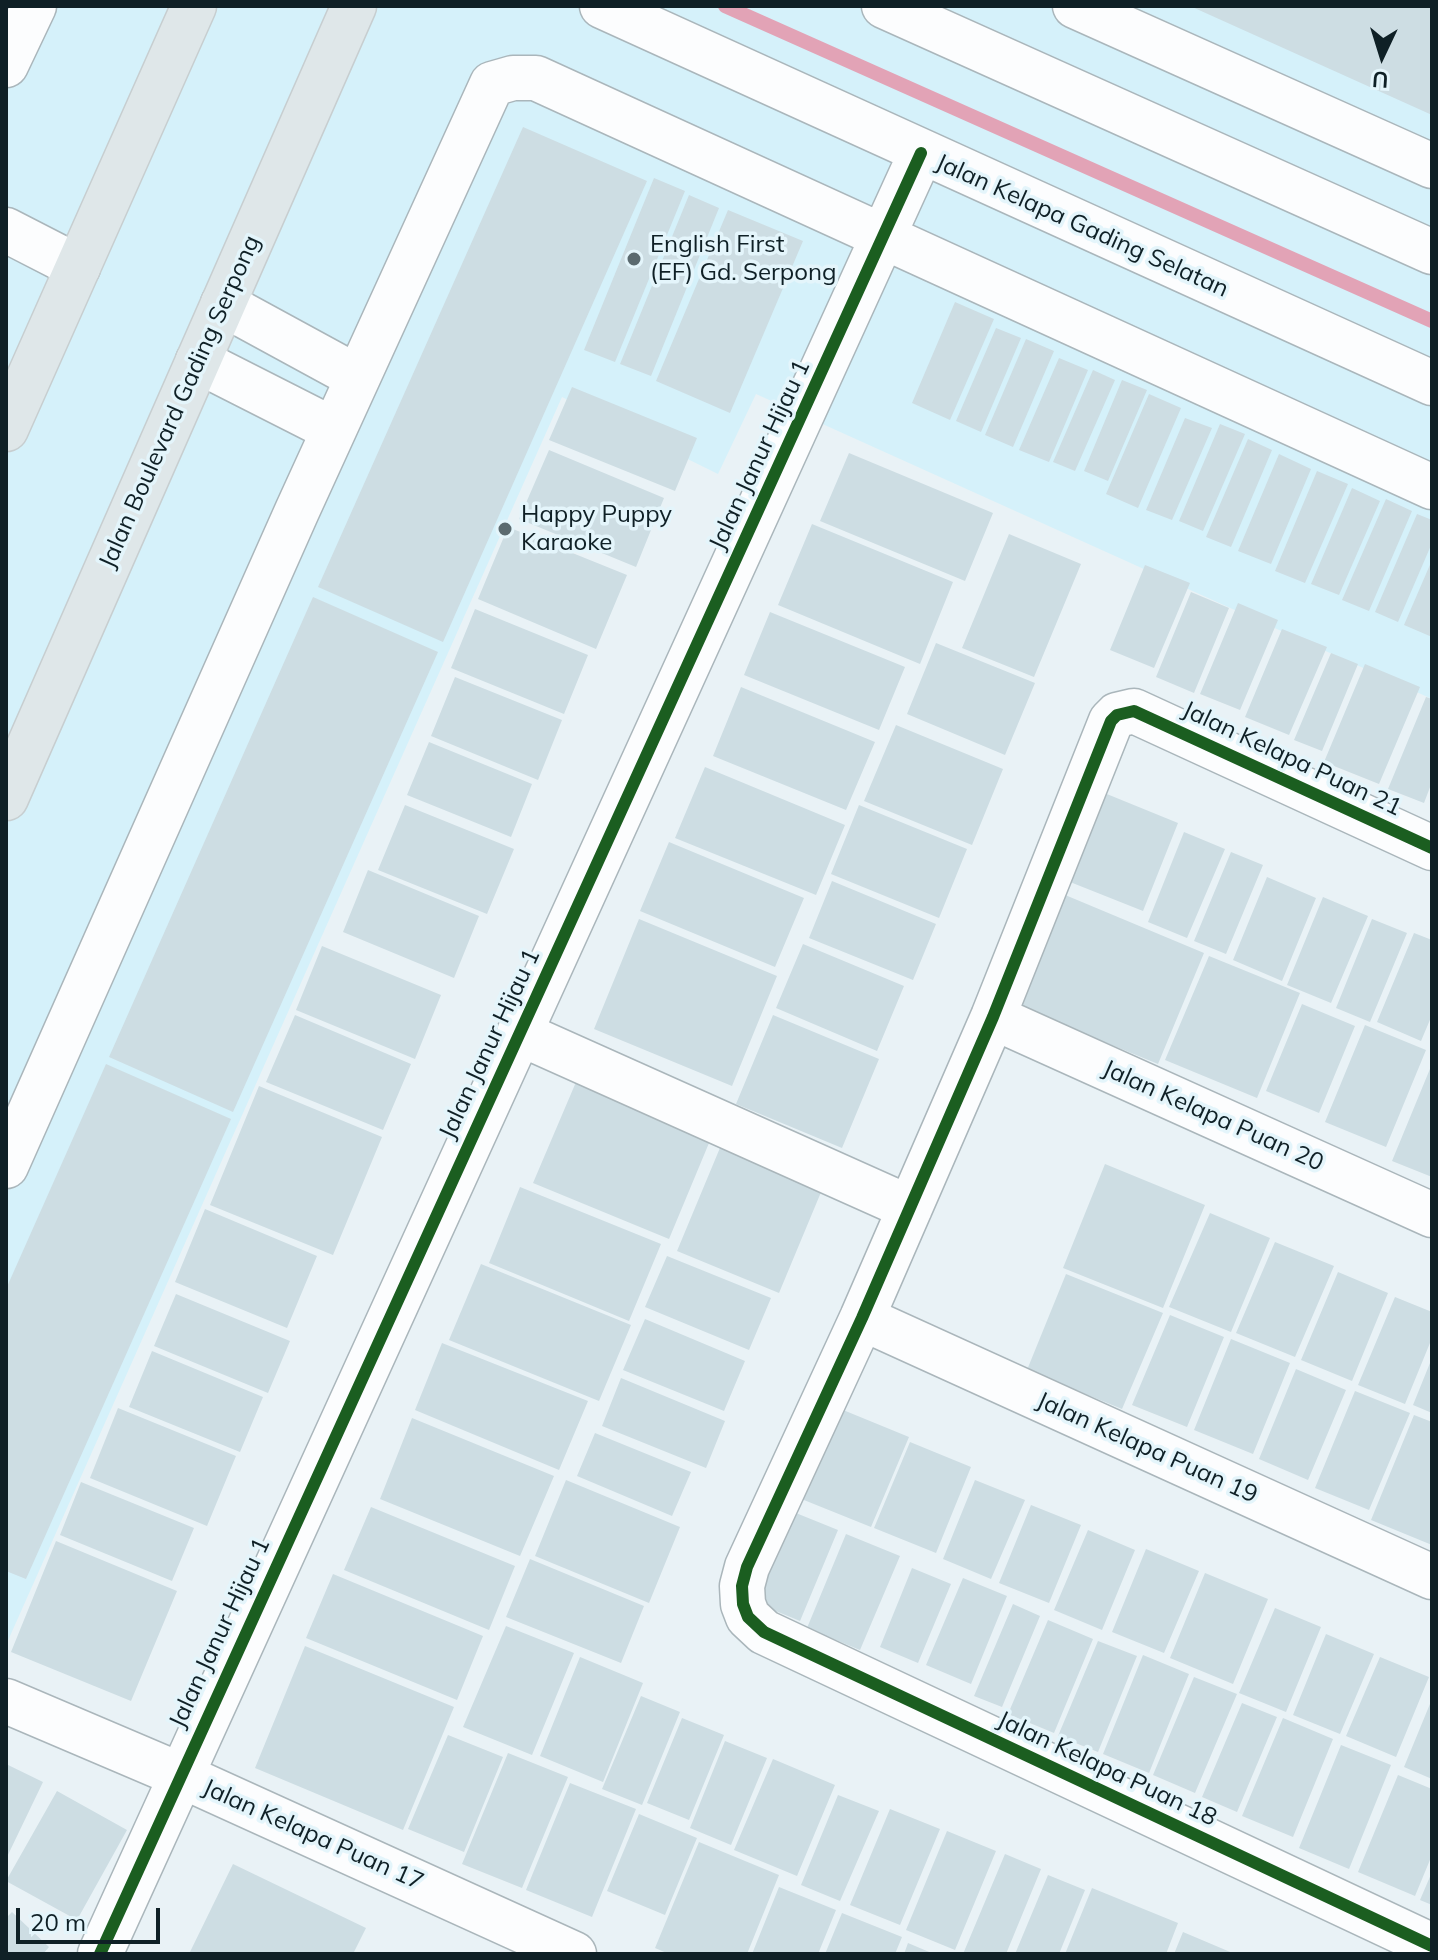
<!DOCTYPE html>
<style>
body{margin:0}
#map{position:relative;width:1438px;height:1960px;overflow:hidden;background:#e9f2f6;font-family:Mulish,sans-serif}
canvas{display:block}
.frame{position:absolute;inset:0;border:8px solid #0f2026;pointer-events:none}
.north{position:absolute;left:1342px;top:16px;width:80px;height:80px;-webkit-text-stroke:6px #e4f5fb;paint-order:stroke;rotate:184deg;font-size:22px;font-weight:700;line-height:32px;text-align:center;color:#0f2026}
.north::after{content:'';display:block;margin:auto;width:28px;height:36px;background:#0f2026;clip-path:polygon(50% 0,100% 100%,50% 72%,0 100%)}
.scale{position:absolute;left:16px;top:1908px;width:144px;height:36px;box-sizing:border-box;border:4px solid #0f2026;border-top:0;padding-left:10px;font-size:24px;line-height:28px;white-space:nowrap;color:#0f2026;-webkit-text-stroke:6px #e4f5fb;paint-order:stroke}
</style>
<div id="map">
<canvas width="1438" height="1960"></canvas>
<div class="frame"></div>
<div class="north">U</div>
<div class="scale">20 m</div>
</div>
<script>
const ctx = document.querySelector('canvas').getContext('2d');
ctx.lineJoin = 'round';
function fill(path, color) { ctx.fillStyle = color; ctx.fill(path, 'evenodd'); }
const toPath = rows => new Path2D(rows.map(r => 'M' + r).join(''));
function strokePath(path, color, width, dash) { ctx.strokeStyle = color; ctx.lineWidth = width; ctx.lineCap = dash ? 'butt' : 'round'; ctx.setLineDash(dash || []); ctx.stroke(path); }
function drawText(font, color, halo, rows, align = 'center') {
  ctx.font = font + ' Mulish,sans-serif'; ctx.lineWidth = 7; ctx.setLineDash([]); ctx.textBaseline = 'middle'; ctx.strokeStyle = halo; ctx.fillStyle = color; for (const [text, x, y, turn = 0] of rows) {
    ctx.save(); ctx.translate(x, y); ctx.rotate((+turn || 0) * Math.PI / 180); ctx.textAlign = isNaN(turn) ? turn : align; if (halo) ctx.strokeText(text, 0, 0); ctx.fillText(text, 0, 0); ctx.restore();
  }
}
fill(toPath([
 [6,6,1432,6,1432,699,756,394,718,474,562,397,6,1645]
]), '#d5f1fa');
strokePath(toPath([
 [725,6,1432,321]
]), '#e2a3b6', 14);
fill(toPath([
 [1190,6,1432,6,1432,115],
 [523,127,647,181,443,642,318,587],
 [654,178,685,191,615,362,584,350],
 [689,195,719,208,651,376,620,364],
 [728,210,803,241,730,413,656,381],
 [955,302,994,319,950,420,912,403],
 [996,328,1021,338,981,432,956,421],
 [1026,339,1054,351,1013,447,985,435],
 [1059,358,1088,370,1049,462,1019,450],
 [1093,370,1115,380,1075,471,1053,462],
 [1122,380,1147,390,1108,481,1084,471],
 [572,387,697,438,675,491,549,440],
 [1149,394,1181,408,1138,508,1106,494],
 [1185,418,1212,428,1172,520,1146,510],
 [1220,424,1245,434,1203,531,1179,521],
 [1248,439,1272,450,1231,547,1206,537],
 [549,450,664,498,636,567,519,519],
 [849,453,993,513,965,581,820,521],
 [1279,454,1311,469,1271,564,1238,551],
 [1317,471,1348,484,1305,583,1275,571],
 [1352,488,1380,501,1339,595,1311,584],
 [1386,499,1412,511,1369,611,1342,600],
 [1417,514,1432,520,1432,543,1398,622,1375,612],
 [812,524,953,582,920,664,778,605],
 [508,527,627,575,596,649,478,599],
 [1009,534,1081,564,1034,677,962,648],
 [1432,560,1432,637,1404,625],
 [1145,565,1190,583,1154,668,1110,650],
 [1191,592,1229,608,1194,693,1156,677],
 [313,597,438,652,233,1112,109,1057],
 [1238,603,1278,620,1240,710,1200,694],
 [475,609,588,655,564,714,451,668],
 [770,612,905,667,879,730,744,675],
 [1282,629,1327,647,1289,735,1245,717],
 [936,643,1035,683,1005,755,907,714],
 [1331,653,1358,664,1322,751,1294,740],
 [1365,664,1420,687,1379,784,1324,762],
 [455,677,562,720,538,780,431,736],
 [741,687,875,742,846,810,713,756],
 [1426,697,1432,699,1432,782,1424,803,1388,789],
 [896,725,1003,769,972,845,864,801],
 [429,742,532,784,511,837,407,795],
 [705,767,845,825,816,895,675,838],
 [1097,790,1178,823,1143,911,1060,878],
 [405,805,514,849,487,914,378,870],
 [859,805,967,849,939,918,831,874],
 [1184,832,1225,849,1187,938,1148,922],
 [669,842,804,898,775,967,640,911],
 [1231,852,1263,865,1226,954,1194,941],
 [368,870,479,916,454,978,343,932],
 [1267,877,1316,898,1282,981,1233,960],
 [832,881,936,924,913,980,809,938],
 [1058,892,1204,953,1158,1064,1012,1004],
 [1323,897,1368,916,1331,1003,1287,985],
 [639,919,777,976,732,1086,594,1029],
 [1372,919,1407,933,1370,1022,1336,1008],
 [1414,933,1432,940,1432,1015,1421,1041,1377,1022],
 [803,944,904,986,877,1051,776,1008],
 [322,946,441,995,415,1059,296,1010],
 [1209,956,1300,993,1257,1098,1165,1060],
 [1302,1004,1355,1026,1319,1113,1266,1091],
 [295,1015,411,1064,383,1130,266,1082],
 [773,1015,879,1059,842,1148,736,1104],
 [1365,1025,1426,1050,1386,1147,1325,1122],
 [106,1064,231,1119,26,1579,6,1571,6,1289],
 [1432,1064,1432,1177,1392,1161],
 [579,1075,714,1131,669,1239,533,1183],
 [259,1086,382,1137,333,1255,210,1205],
 [722,1143,824,1185,779,1293,677,1251],
 [1105,1164,1205,1205,1163,1308,1063,1268],
 [520,1187,661,1244,629,1321,489,1263],
 [205,1209,317,1256,287,1328,175,1282],
 [1210,1213,1270,1238,1231,1332,1169,1307],
 [1275,1242,1334,1266,1295,1357,1236,1333],
 [667,1256,771,1298,749,1350,645,1307],
 [481,1264,631,1325,599,1401,449,1340],
 [1338,1272,1388,1293,1352,1381,1301,1360],
 [1066,1274,1163,1313,1122,1409,1027,1370],
 [176,1294,290,1341,268,1393,154,1346],
 [1395,1297,1432,1312,1432,1338,1405,1404,1358,1385],
 [1170,1315,1224,1337,1187,1427,1132,1405],
 [645,1319,745,1361,724,1411,623,1370],
 [1231,1339,1290,1363,1253,1454,1194,1430],
 [442,1343,588,1401,559,1470,415,1410],
 [152,1351,263,1397,240,1452,129,1407],
 [1432,1358,1432,1413,1413,1405],
 [1296,1369,1346,1390,1308,1480,1259,1459],
 [621,1378,725,1421,706,1468,602,1426],
 [1355,1391,1410,1413,1369,1510,1315,1488],
 [826,1403,909,1437,871,1527,789,1494],
 [118,1408,236,1456,207,1526,90,1478],
 [1414,1415,1432,1422,1432,1545,1371,1520],
 [412,1418,554,1476,520,1556,380,1499],
 [595,1433,691,1472,672,1516,577,1476],
 [910,1442,971,1467,936,1553,874,1528],
 [566,1480,680,1527,649,1603,535,1556],
 [975,1480,1025,1500,991,1579,943,1559],
 [81,1482,194,1528,172,1581,60,1535],
 [1031,1505,1081,1525,1049,1603,999,1583],
 [371,1507,515,1566,489,1630,344,1570],
 [786,1509,838,1530,800,1621,749,1600],
 [1088,1530,1135,1550,1102,1630,1054,1610],
 [846,1534,900,1556,860,1650,807,1628],
 [56,1541,177,1591,131,1701,11,1652],
 [1146,1549,1199,1571,1164,1653,1112,1632],
 [530,1559,644,1606,621,1663,506,1617],
 [912,1568,951,1584,918,1663,880,1647],
 [1205,1573,1268,1599,1233,1684,1170,1658],
 [333,1574,483,1636,457,1700,306,1638],
 [963,1578,1007,1596,971,1684,926,1665],
 [1013,1604,1040,1616,1002,1707,974,1696],
 [1275,1608,1321,1627,1286,1712,1239,1693],
 [1048,1620,1093,1639,1054,1733,1008,1714],
 [506,1626,574,1653,532,1755,463,1727],
 [1326,1634,1374,1654,1340,1734,1293,1715],
 [1098,1641,1137,1656,1098,1752,1058,1736],
 [305,1646,454,1707,403,1830,255,1768],
 [1143,1655,1189,1674,1149,1773,1103,1754],
 [580,1657,643,1683,603,1782,540,1756],
 [1380,1657,1429,1677,1396,1757,1346,1736],
 [1194,1677,1237,1694,1195,1793,1153,1775],
 [641,1696,680,1712,642,1805,602,1789],
 [1432,1699,1432,1779,1404,1767],
 [1242,1703,1277,1717,1237,1812,1202,1797],
 [682,1718,724,1735,689,1820,647,1803],
 [1283,1718,1333,1739,1293,1837,1242,1816],
 [448,1735,503,1757,464,1852,408,1829],
 [725,1741,767,1758,731,1845,690,1828],
 [1341,1745,1391,1765,1349,1869,1299,1848],
 [508,1753,568,1777,522,1888,462,1864],
 [773,1759,835,1785,797,1876,734,1850],
 [6,1764,43,1782,6,1859],
 [1398,1775,1432,1789,1432,1855,1415,1896,1358,1872],
 [570,1783,636,1809,592,1917,526,1890],
 [57,1791,127,1830,77,1920,6,1881],
 [838,1795,879,1811,840,1901,801,1885],
 [890,1809,940,1829,900,1925,850,1905],
 [639,1814,697,1838,665,1915,607,1891],
 [947,1831,996,1851,955,1950,906,1930],
 [699,1842,779,1875,747,1954,669,1954,655,1948],
 [1005,1854,1041,1869,1006,1954,963,1954],
 [233,1864,366,1928,353,1954,189,1954],
 [1432,1872,1432,1905,1420,1900],
 [1048,1875,1085,1890,1059,1954,1015,1954],
 [779,1887,836,1910,818,1954,752,1954],
 [1092,1888,1178,1923,1166,1954,1065,1954],
 [12,1912,49,1947,43,1954,6,1954,6,1918],
 [842,1913,902,1937,895,1954,825,1954],
 [1183,1932,1235,1954,1174,1954],
 [908,1943,934,1954,904,1954]
]), '#cddde3');
const minor = toPath([
 [602,6,1432,383],
 [884,6,1432,252],
 [1075,6,1432,166],
 [6,65,34,6],
 [6,230,78,267],
 [223,304,357,377],
 [198,361,334,430],
 [1432,848,1134,711,1117,715,1111,721,993,1017,862,1318,747,1567,742,1586,743,1604,748,1617,764,1632,1432,1946],
 [993,1017,1432,1215],
 [519,1033,910,1208],
 [6,1166,297,511,492,84,513,78,536,78,1432,487],
 [862,1318,1432,1577],
 [6,1701,180,1775,574,1954],
 [100,1954,921,153]
]);
const major = toPath([
 [6,429,194,6],
 [6,798,354,6]
]);
strokePath(minor, '#aab6bb', 47);
strokePath(major, '#c7ced0', 47);
strokePath(minor, '#fcfdfe', 44);
strokePath(major, '#dfe7e9', 44);
strokePath(toPath([
 [1432,848,1134,711,1117,715,1111,721,993,1017,862,1318,747,1567,742,1586,743,1604,748,1617,764,1632,1432,1946],
 [100,1954,921,153]
]), '#1b5e20', 12);
for (const [x, y, r, color] of [
 [634,259,8,"#5b6a6f"],
 [505,529,8,"#5b6a6f"]
]) { const dot = new Path2D(); dot.arc(x, y, r, 0, 2 * Math.PI); ctx.fillStyle = color; ctx.fill(dot); strokePath(dot, '#e4f5fb', 3); }
drawText('24px', '#0f2026', '#e4f5fb', [
 ["Jalan Kelapa Gading Selatan",1082,226,24],
 ["Jalan Boulevard Gading Serpong",180,402,-66],
 ["Jalan Janur Hijau 1",760,455,-65],
 ["Jalan Kelapa Puan 21",1292,759,25],
 ["Jalan Janur Hijau 1",490,1044,-65],
 ["Jalan Kelapa Puan 20",1213,1116,24],
 ["Jalan Kelapa Puan 19",1147,1448,24],
 ["Jalan Janur Hijau 1",220,1633,-65],
 ["Jalan Kelapa Puan 18",1107,1769,25],
 ["Jalan Kelapa Puan 17",313,1835,24]
]);
drawText('24px', '#0f2026', '#e4f5fb', [
 ["English First",650,245],
 ["(EF) Gd. Serpong",650,273],
 ["Happy Puppy",521,515],
 ["Karaoke",521,543]
], 'left');
</script>
